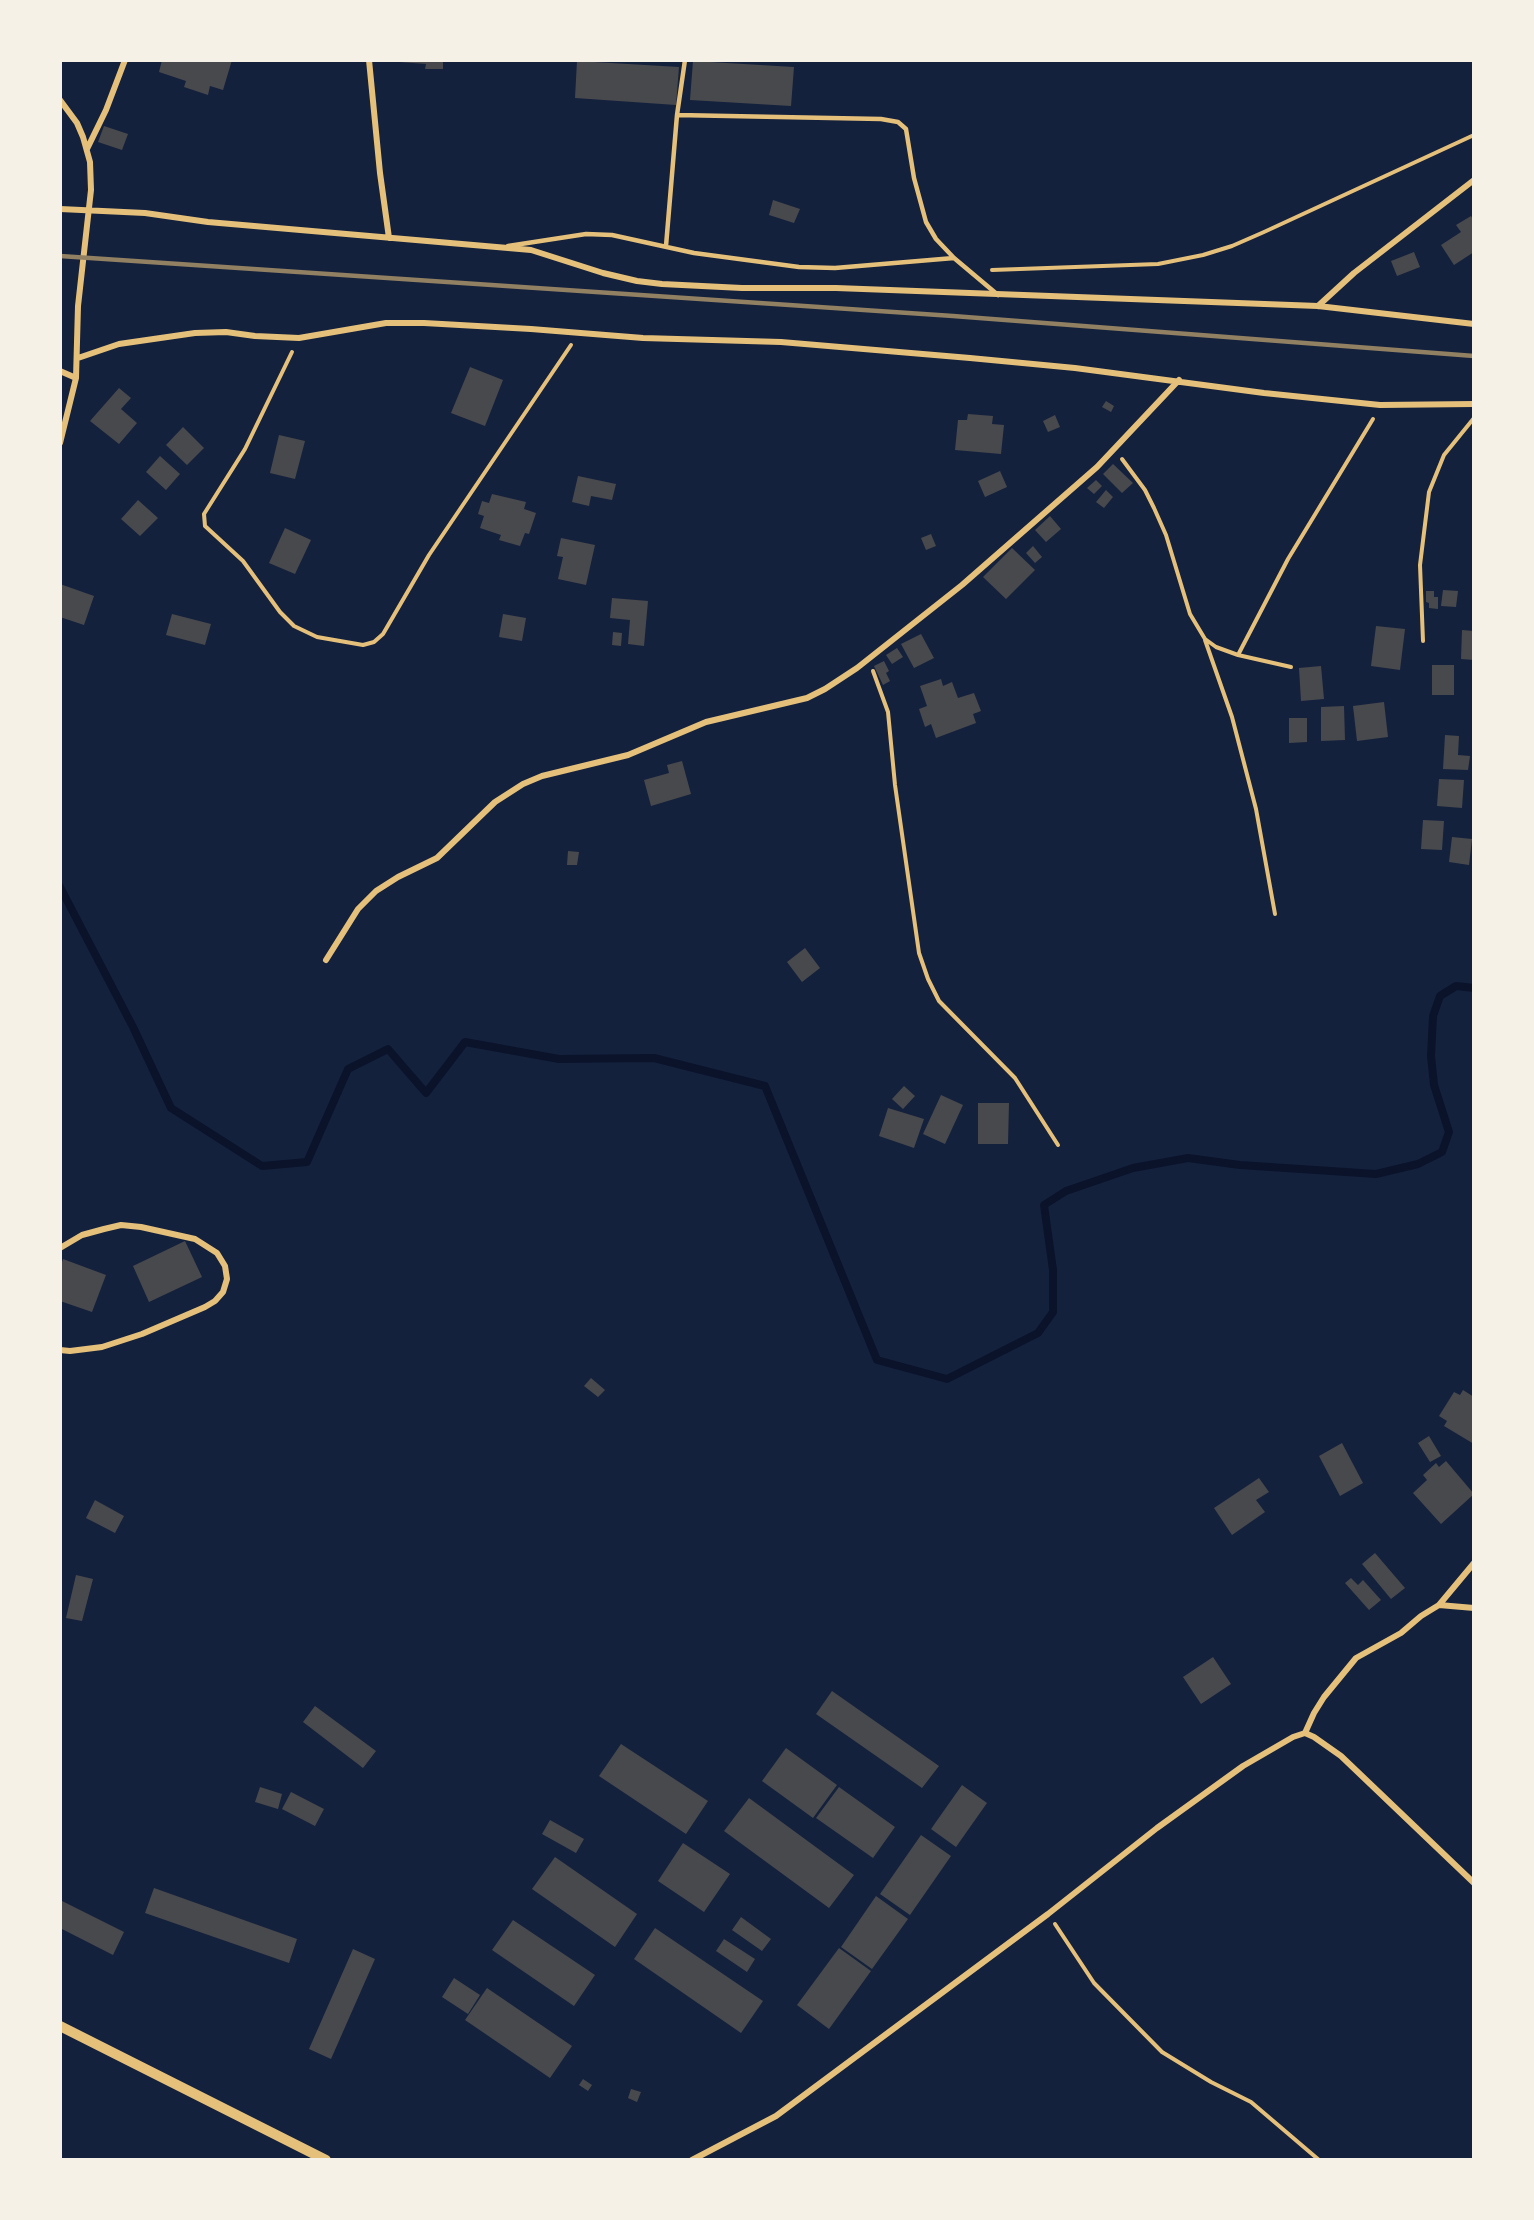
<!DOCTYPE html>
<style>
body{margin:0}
#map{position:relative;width:1534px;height:2220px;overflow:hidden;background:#14213d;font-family:"Roboto Serif",serif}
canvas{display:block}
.frame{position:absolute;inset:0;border:62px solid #f6f1e7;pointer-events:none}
</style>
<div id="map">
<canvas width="1534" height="2220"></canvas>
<div class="frame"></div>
</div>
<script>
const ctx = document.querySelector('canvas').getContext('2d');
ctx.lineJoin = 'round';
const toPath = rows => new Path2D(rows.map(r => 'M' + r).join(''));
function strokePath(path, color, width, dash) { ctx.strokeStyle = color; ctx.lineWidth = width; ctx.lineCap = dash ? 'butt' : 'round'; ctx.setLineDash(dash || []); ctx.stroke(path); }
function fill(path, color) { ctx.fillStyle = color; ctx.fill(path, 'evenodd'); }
strokePath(toPath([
 [60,887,133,1027,171,1108,262,1166,307,1162,348,1069,388,1049,426,1093,465,1042,559,1059,654,1058,765,1086,877,1360,947,1379,1038,1333,1053,1312,1053,1270,1044,1205,1066,1191,1133,1168,1188,1158,1240,1165,1376,1174,1418,1164,1442,1152,1449,1132,1434,1085,1431,1056,1433,1016,1440,996,1456,986,1474,988]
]), '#0b132b', 8);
fill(toPath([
 [162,60,232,60,223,90,210,86,208,95,184,87,186,81,159,72],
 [400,60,443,60,443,69,425,69,426,64,400,62],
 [577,61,679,67,676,105,575,98],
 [693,61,794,67,791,106,690,100],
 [104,126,128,134,122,150,98,142],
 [773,200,800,209,794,223,769,215],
 [1471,216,1474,221,1474,252,1454,265,1441,245,1461,232,1456,225],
 [1414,252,1420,267,1397,276,1391,261],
 [470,367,503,380,485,426,451,413],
 [119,388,131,398,121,409,137,423,119,444,90,421],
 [1106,401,1114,406,1111,412,1102,407],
 [968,414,993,416,992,424,1004,425,1001,454,955,450,958,420,967,420],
 [1055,415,1060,427,1048,432,1043,421],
 [183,427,204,448,187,465,166,445],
 [279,435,305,441,295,479,270,473],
 [160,456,180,474,166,490,146,472],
 [1113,464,1133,483,1122,493,1103,474],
 [1000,471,1007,487,985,497,978,481],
 [578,476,616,484,612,500,591,496,589,506,572,502],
 [1096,480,1102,486,1094,494,1087,488],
 [1106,490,1113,497,1104,508,1096,502],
 [492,494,526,502,524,509,536,513,529,534,525,533,520,546,499,540,501,535,480,528,484,516,478,514,482,501,489,503],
 [138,500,158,518,140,536,121,519],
 [1050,516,1061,529,1046,542,1035,530],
 [285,528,311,540,295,574,269,563],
 [931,534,936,546,926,550,921,538],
 [561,538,595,545,586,585,558,579,563,557,557,556],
 [1033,546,1042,557,1035,563,1026,553],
 [1012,548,1035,570,1006,599,983,577],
 [60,584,94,596,84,625,60,617],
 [1443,590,1458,591,1456,607,1441,606],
 [1426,591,1434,591,1434,597,1438,597,1438,609,1429,608,1429,603,1426,602],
 [612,598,648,601,644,646,628,644,630,620,610,618],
 [172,614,211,624,205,645,166,635],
 [503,614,526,618,522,641,499,637],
 [1376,626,1405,629,1400,670,1371,666],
 [1462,630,1474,631,1474,660,1461,659],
 [613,632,622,633,621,646,612,645],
 [921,634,934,658,914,668,901,644],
 [897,648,903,657,892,664,886,655],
 [884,661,889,671,886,673,890,681,883,685,874,666],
 [1432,665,1454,665,1454,695,1432,695],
 [1321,666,1324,699,1301,701,1299,668],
 [941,679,943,686,952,682,958,698,974,693,981,711,973,714,976,723,936,738,931,724,925,727,919,709,927,706,920,686],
 [1384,702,1388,737,1357,741,1353,706],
 [1344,706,1345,740,1321,741,1321,707],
 [1289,718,1307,718,1307,742,1289,743],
 [1445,735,1459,736,1458,755,1470,756,1468,770,1443,769],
 [682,761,691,794,651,806,644,780,669,773,667,765],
 [1439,779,1464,780,1462,808,1437,806],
 [1423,820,1444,821,1442,850,1421,849],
 [1452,837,1472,839,1469,865,1449,862],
 [568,851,579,852,577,865,567,865],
 [805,948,820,968,802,982,787,962],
 [904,1086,915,1096,903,1109,892,1099],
 [941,1095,963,1105,945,1144,923,1134],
 [978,1103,1009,1103,1008,1144,978,1144],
 [888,1108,924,1119,914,1148,879,1136],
 [185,1241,202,1277,149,1302,133,1266],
 [63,1259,106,1275,92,1312,60,1301,60,1268],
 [591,1378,605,1390,598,1397,584,1386],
 [1463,1390,1474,1397,1474,1444,1444,1426,1447,1421,1439,1416,1454,1392,1460,1395],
 [1429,1436,1441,1456,1430,1462,1418,1443],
 [1342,1443,1363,1483,1340,1496,1319,1456],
 [1446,1461,1474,1494,1441,1524,1413,1493,1427,1480,1423,1475,1436,1463,1439,1467],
 [1259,1478,1269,1492,1256,1500,1265,1512,1232,1535,1214,1508],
 [95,1500,124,1516,115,1533,86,1518],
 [1375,1553,1405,1588,1391,1599,1362,1564],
 [76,1575,93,1579,82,1621,66,1618],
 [1351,1578,1358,1585,1363,1580,1381,1600,1369,1610,1345,1583],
 [1213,1657,1231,1684,1201,1704,1183,1677],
 [832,1691,939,1766,922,1788,816,1714],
 [315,1706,376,1751,363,1768,303,1722],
 [621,1744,708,1801,686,1834,599,1776],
 [786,1748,837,1785,813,1818,762,1781],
 [962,1785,987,1803,956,1847,931,1829],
 [260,1787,282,1794,278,1809,255,1802],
 [839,1787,895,1827,873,1858,816,1818],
 [291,1792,324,1809,315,1826,282,1809],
 [749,1798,854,1875,829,1908,724,1831],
 [550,1820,584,1839,576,1853,542,1834],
 [921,1835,951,1856,910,1915,880,1894],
 [683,1843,730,1874,704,1912,658,1881],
 [555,1857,637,1914,615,1947,532,1889],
 [154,1888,297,1939,289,1963,145,1913],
 [876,1896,908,1919,872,1969,841,1947],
 [60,1900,124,1932,113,1955,60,1928],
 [741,1917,771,1939,762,1951,732,1930],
 [513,1920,595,1975,574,2006,492,1950],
 [655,1928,763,2001,741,2033,634,1959],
 [724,1939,755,1959,747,1972,716,1951],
 [839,1948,871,1971,829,2029,797,2005],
 [353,1949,375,1959,331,2059,309,2049],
 [454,1978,480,1995,468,2014,442,1997],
 [487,1988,572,2046,550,2078,465,2020],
 [583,2079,592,2085,588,2091,579,2085],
 [631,2089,641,2092,637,2102,628,2098]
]), '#48494c');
strokePath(toPath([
 [992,270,1158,264,1203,255,1232,246,1264,232,1474,135],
 [292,352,245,449,204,514,205,526,243,561,280,612,294,626,317,637,363,645,374,642,383,634,429,555,571,345],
 [1122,459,1145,490,1154,508,1166,535,1190,614,1205,639,1216,647,1238,655,1291,667],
 [1205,640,1232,717,1256,809,1275,914],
 [1423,641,1420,565,1429,492,1444,455,1474,418],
 [1238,655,1288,559,1373,419],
 [873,671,888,712,895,785,919,953,928,979,939,1001,1015,1078,1058,1145],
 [1055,1924,1094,1983,1162,2052,1211,2082,1251,2102,1319,2160]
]), '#e5c07b', 4);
strokePath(toPath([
 [677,115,881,119,898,122,906,129,914,178,926,222,936,239,954,258,998,295],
 [508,246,586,234,612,235,694,253,799,267,835,268,954,258],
 [666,246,677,115,685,60]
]), '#e5c07b', 4.5);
strokePath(toPath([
 [369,60,380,173,389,238],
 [60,100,77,123,83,137,90,162,91,190,78,306,76,378,60,443],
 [87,149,106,110,125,60],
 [60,209,145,213,208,222,531,250,603,273,637,281,662,284,742,288,836,288,1318,306,1474,324],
 [1318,306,1354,273,1474,180],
 [78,358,119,344,195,333,226,332,255,336,299,338,386,323,424,323,531,329,643,338,781,342,970,358,1075,368,1264,393,1380,405,1474,404],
 [60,371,76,378],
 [326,960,358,909,376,891,398,877,437,858,495,802,523,784,542,776,628,755,706,722,807,698,825,689,857,668,962,585,1097,467,1179,380],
 [60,1248,82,1235,104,1229,121,1225,141,1227,195,1239,217,1253,225,1266,227,1279,223,1292,215,1301,205,1307,142,1334,102,1347,70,1351,60,1350],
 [1439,1605,1474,1608],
 [1305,1733,1314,1713,1324,1697,1356,1658,1401,1633,1421,1616,1439,1605,1474,1563],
 [692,2160,776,2116,1048,1914,1157,1828,1243,1766,1293,1737,1305,1733,1314,1737,1341,1756,1474,1883]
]), '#e5c07b', 6);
strokePath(toPath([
 [60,2026,326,2160]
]), '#e5c07b', 10);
strokePath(toPath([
 [60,256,953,316,1474,356]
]), '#918062', 4.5);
</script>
